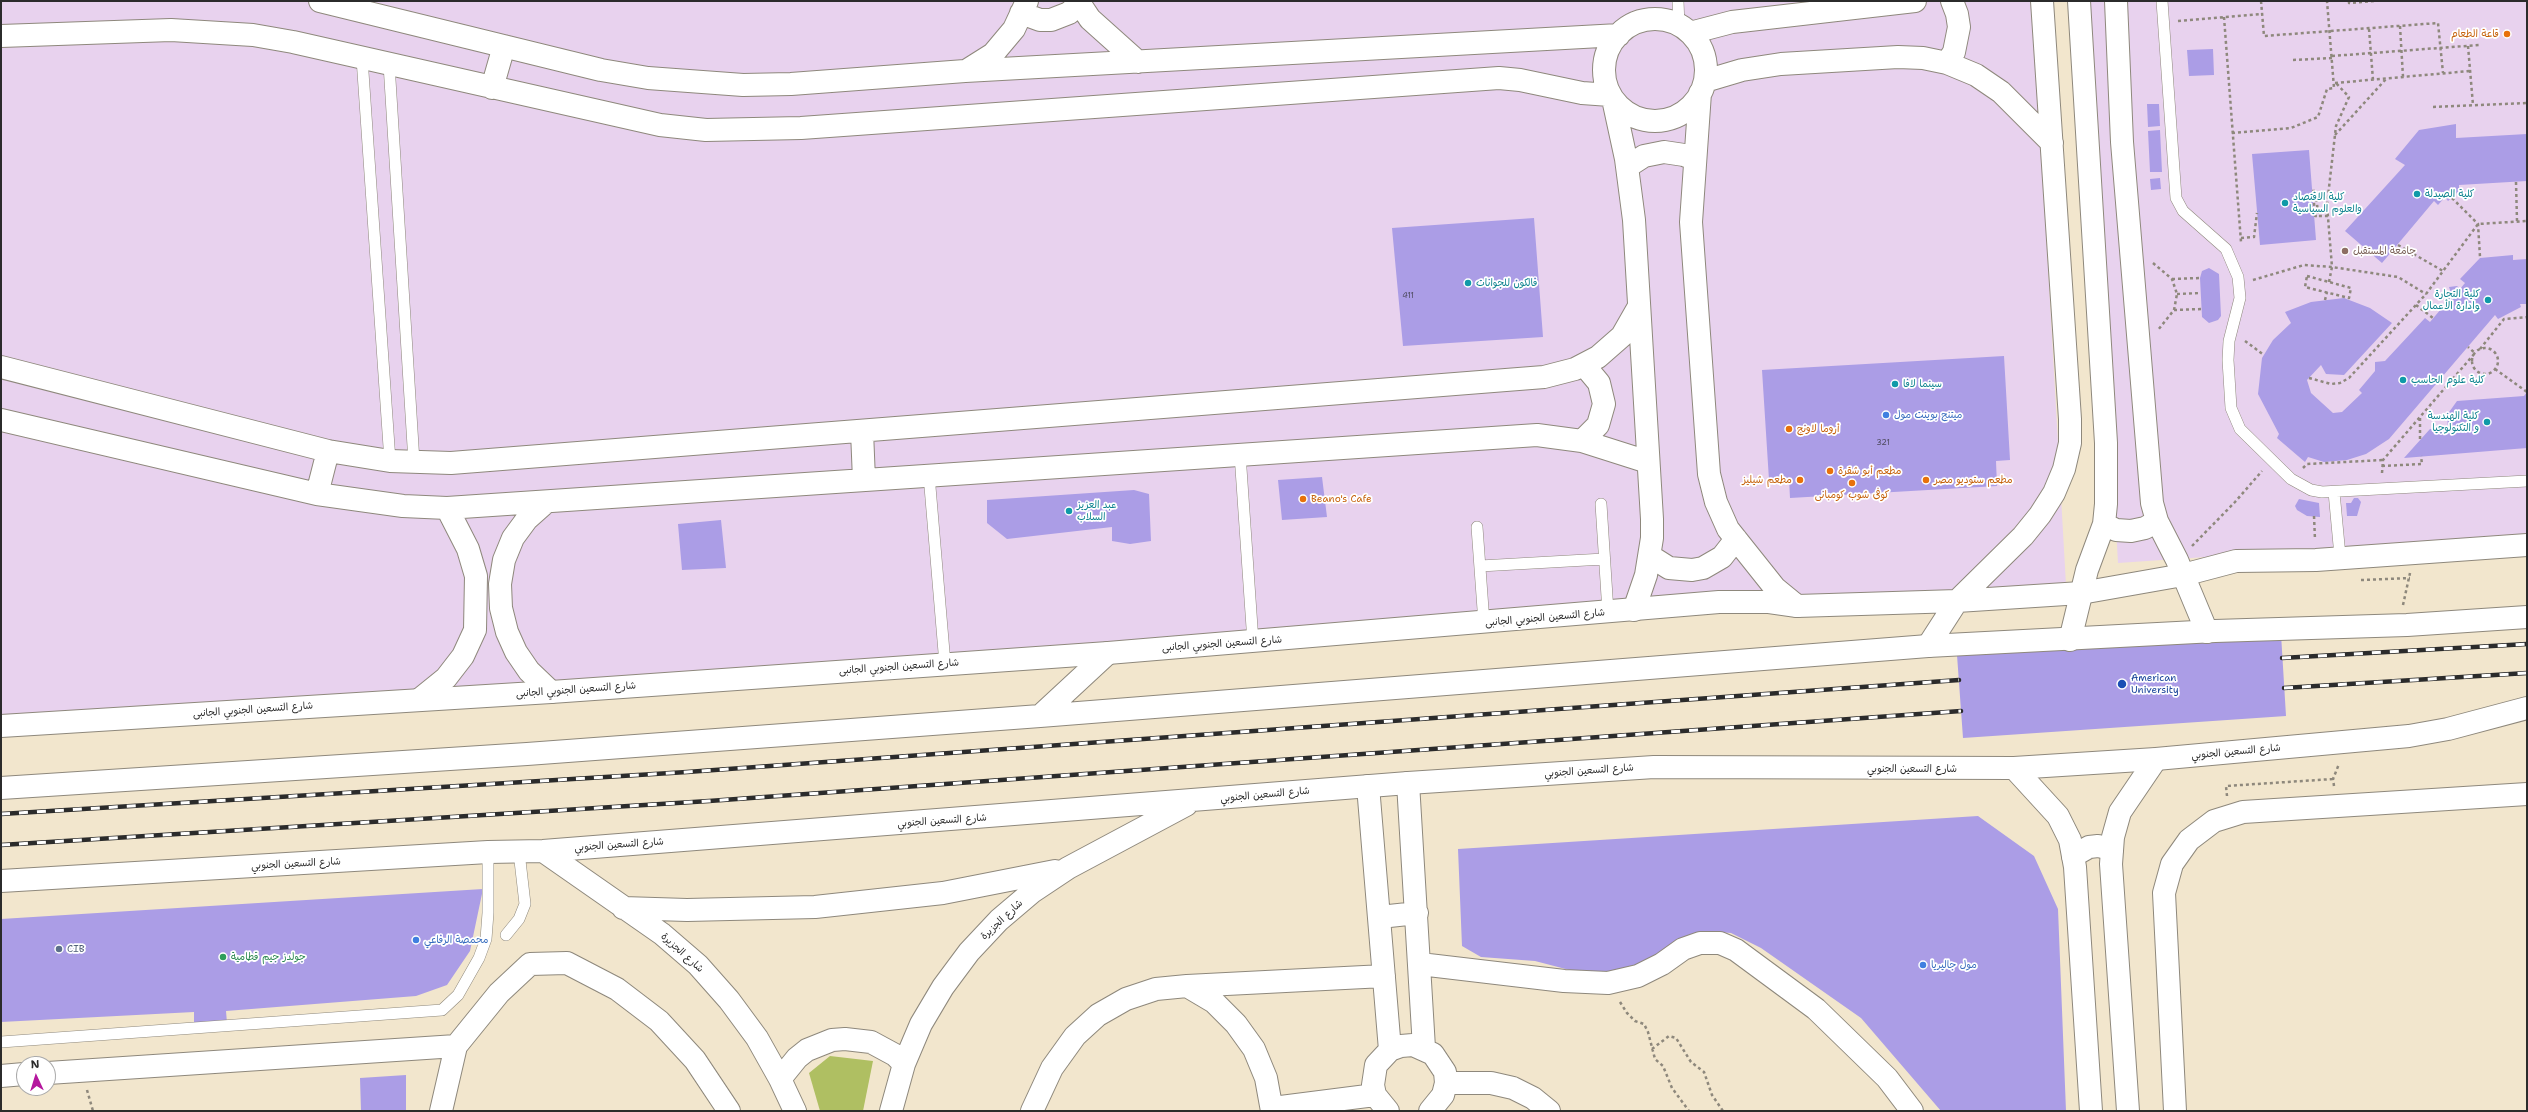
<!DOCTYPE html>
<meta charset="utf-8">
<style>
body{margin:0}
#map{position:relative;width:2528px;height:1112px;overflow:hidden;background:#f2e6cd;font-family:"Shantell Sans",sans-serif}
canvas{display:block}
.frame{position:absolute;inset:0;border:2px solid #2b2b2b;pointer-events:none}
.north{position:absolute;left:16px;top:1056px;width:40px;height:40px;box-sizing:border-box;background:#fff;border:1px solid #aaa;border-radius:50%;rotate:356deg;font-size:11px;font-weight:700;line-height:16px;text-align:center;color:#2b2b2b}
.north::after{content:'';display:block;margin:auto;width:14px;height:18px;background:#b5179e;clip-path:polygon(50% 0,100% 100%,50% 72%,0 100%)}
</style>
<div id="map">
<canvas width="2528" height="1112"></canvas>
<div class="frame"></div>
<div class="north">N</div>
</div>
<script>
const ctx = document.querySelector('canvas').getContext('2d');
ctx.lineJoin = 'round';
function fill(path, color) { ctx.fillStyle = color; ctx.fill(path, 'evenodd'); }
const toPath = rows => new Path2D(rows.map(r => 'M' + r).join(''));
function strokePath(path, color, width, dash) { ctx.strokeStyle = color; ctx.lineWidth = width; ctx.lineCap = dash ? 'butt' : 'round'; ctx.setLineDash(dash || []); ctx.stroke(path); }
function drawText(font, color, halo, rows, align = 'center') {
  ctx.font = font + ' "Shantell Sans","Playpen Sans Arabic",sans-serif'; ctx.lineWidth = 3.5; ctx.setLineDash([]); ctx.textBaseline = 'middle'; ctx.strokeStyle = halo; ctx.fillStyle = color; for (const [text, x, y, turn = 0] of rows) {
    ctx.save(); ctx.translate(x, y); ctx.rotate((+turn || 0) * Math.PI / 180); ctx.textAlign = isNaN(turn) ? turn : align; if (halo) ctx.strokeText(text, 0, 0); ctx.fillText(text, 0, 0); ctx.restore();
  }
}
fill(toPath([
 [1,1,2033,1,2066,585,1,716],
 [2087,1,2527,1,2527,535,2118,563]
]), '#e8d2ee');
fill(toPath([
 [830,1056,873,1061,863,1111,820,1111,809,1073]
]), '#afbf62');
fill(toPath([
 [2213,49,2214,75,2189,76,2187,50],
 [2147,104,2159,104,2160,126,2148,127],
 [2456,124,2456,138,2527,134,2527,181,2459,185,2459,191,2448,201,2445,197,2438,205,2434,201,2382,263,2345,231,2405,165,2395,159,2419,130],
 [2160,130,2162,172,2150,172,2148,131],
 [2309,150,2316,240,2260,245,2252,154],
 [2160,178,2161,189,2151,190,2150,179],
 [1534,218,1543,337,1403,346,1392,228],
 [2513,255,2513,260,2527,259,2527,304,2520,304,2521,307,2498,319,2495,315,2389,439,2366,454,2347,460,2324,462,2308,457,2305,462,2277,438,2279,434,2258,394,2262,358,2273,340,2291,323,2285,312,2311,302,2344,298,2370,308,2392,323,2344,375,2326,374,2321,365,2307,380,2311,393,2333,413,2342,412,2362,393,2359,390,2375,371,2375,362,2385,361,2425,318,2430,322,2452,296,2449,287,2457,286,2460,289,2465,283,2460,279,2480,258],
 [2209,268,2219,274,2221,316,2218,320,2209,323,2202,317,2200,278,2202,271],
 [2004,356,2010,460,1996,461,1997,486,1790,498,1789,479,1769,480,1762,370],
 [2527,392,2527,448,2404,458,2430,429,2448,428,2447,415,2457,401,2524,396],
 [1322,477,1327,517,1282,520,1278,480],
 [1134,490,1149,494,1151,541,1130,544,1112,541,1112,527,1007,539,987,523,987,500],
 [2354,498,2358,498,2361,502,2357,516,2347,516,2346,503,2351,503],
 [2299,499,2319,503,2320,517,2307,516,2297,510,2295,506],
 [721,520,726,568,682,570,678,524],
 [2281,634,2286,716,1963,738,1957,655],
 [1978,816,2034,856,2058,909,2066,1111,1941,1111,1861,1018,1761,948,1731,933,1705,931,1686,938,1659,958,1605,974,1581,973,1535,961,1481,957,1462,946,1458,849],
 [483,889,470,951,447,985,416,996,226,1011,227,1023,194,1025,194,1012,1,1022,1,919],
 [406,1075,406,1111,361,1111,360,1078]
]), '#ab9de6');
const lane = toPath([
 [1678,1,1679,26],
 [2162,1,2176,198,2183,211,2226,249,2238,277,2240,298,2229,341,2228,360,2231,408,2240,429,2291,479,2311,490,2322,492,2527,481],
 [362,58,390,461],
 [389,64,414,462],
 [1240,454,1253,642],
 [929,475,945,664],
 [2334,492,2340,556],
 [1601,504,1608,612],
 [1477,527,1484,623],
 [1480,566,1604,559],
 [506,935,519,919,525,904,519,852],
 [1,1042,442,1010,458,995,479,958,486,939,488,913,488,852]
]);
const street = toPath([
 [320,1,601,70,648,78,743,85,791,84,965,71,1619,35],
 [1078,1,1090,19,1138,62],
 [1021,13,1040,20,1051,20,1069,13,1080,3],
 '1604 70a51 51 0 1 1 102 0a51 51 0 1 1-102 0Z',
 [1690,33,1732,22,1915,1],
 [1,36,171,30,253,35,293,42,660,125,706,130,801,128,1499,78,1520,80,1582,93,1610,95],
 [1947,63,1954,52,1959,27,1957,14,1952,1],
 [966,71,993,54,1014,29,1027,1],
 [1705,81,1742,70,1781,64,1898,57,1923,58,1947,63,1976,75,2001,92,2052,143],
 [492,88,504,46],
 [1700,93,1691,222,1709,474,1716,502,1728,529,1775,588,1797,606,1957,601,2081,593,2183,575,2236,561,2316,560,2527,545],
 [1613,99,1626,159,1634,220,1652,519,1652,538,1646,575,1634,610],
 [1627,167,1644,156,1664,152,1684,155,1694,159],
 [1,367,328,451,390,461,451,463,1544,377,1575,369,1598,357,1622,336,1638,308],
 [1,420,317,494,403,506,447,508,1537,435,1582,441,1648,462],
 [862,431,864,480],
 [1582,441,1598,425,1604,404,1599,383,1584,365],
 [317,494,328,451],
 [545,503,527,519,513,538,504,560,500,584,501,608,507,632,516,652,529,671,551,692],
 [1650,556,1669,568,1692,570,1703,568,1722,557,1736,539],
 [1928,646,1957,601,2023,536,2040,515,2054,493,2064,469,2070,443,2070,419,2042,1],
 [420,699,446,678,463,656,475,630,476,576,468,549,447,508],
 [1408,783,1424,1048],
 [1368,786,1390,1050],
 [2073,856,2089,847,2098,846,2112,849],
 [1380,917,1417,913],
 [1420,964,1564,981,1608,983,1638,976,1662,964,1683,949,1700,943,1720,943,1736,950,1816,1009,1887,1078,1912,1111],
 [1187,986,1214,1002,1236,1024,1254,1049,1266,1078,1272,1111],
 [48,1073,456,1046],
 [1,1076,24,1074],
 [1446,1083,1491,1083,1513,1088,1533,1098,1549,1111],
 [1273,1108,1375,1095],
 [441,1111,456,1046,499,993,530,964,567,963,617,989,659,1021,695,1060,729,1111],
 [1032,1111,1052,1068,1075,1036,1098,1015,1126,999,1156,989,1187,986,1384,976],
 [1388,1111,1375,1095,1373,1085,1376,1065,1390,1050,1401,1046,1413,1045,1433,1054,1445,1072,1446,1083,1443,1095,1430,1111],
 [2175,1111,2164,893,2172,864,2189,840,2214,821,2243,812,2527,794]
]);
const secondary = toPath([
 [2116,1,2122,142,2152,503,2157,521,2177,560,2207,632],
 [2104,524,2116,530,2131,531,2145,528,2157,521],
 [2070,640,2087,570,2104,524,2106,504,2106,443,2079,1],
 [1,726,551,692,1108,653,1719,602,1769,602,1797,606],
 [2014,768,2058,816,2070,840,2075,867,2091,1111],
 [2128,1111,2111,864,2113,837,2120,812,2156,759]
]);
const primary = toPath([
 [1040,716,1108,653],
 [1,788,527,754,1040,716,1928,646,2215,631,2407,625,2527,617],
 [543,851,662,934,698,965,729,1000,757,1038,780,1079,795,1111],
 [1,881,488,852,543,851,1408,783,1654,767,2014,768,2156,759,2409,736,2448,729,2527,708],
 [623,908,687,910,815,907,943,893,1055,871],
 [780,1079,797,1058,807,1050,832,1040,845,1039,871,1042,895,1055,904,1064],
 [891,1111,904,1064,921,1024,943,987,969,952,999,920,1032,892,1068,868,1186,805]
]);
strokePath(lane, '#8e887c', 12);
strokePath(street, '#8e887c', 24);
strokePath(secondary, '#8e887c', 24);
strokePath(primary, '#8e887c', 24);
strokePath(toPath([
 [2261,1,2264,36,2438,23,2443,73],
 [2349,1,2349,3,2375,1],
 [2224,17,2241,242],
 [2178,21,2262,14],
 [2400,26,2403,77],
 [2369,29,2373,80],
 [2468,46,2473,105],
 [2332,56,2479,45],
 [2293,60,2332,58],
 [2335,83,2470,71],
 [2433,107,2527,103],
 [2232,133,2291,128,2318,117,2327,89,2334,88,2327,1],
 [2335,135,2386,79],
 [2516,182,2517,221],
 [2312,191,2316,191,2318,216,2328,216],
 [2313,191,2315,216,2318,216],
 [2452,198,2478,224,2480,257],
 [2241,238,2254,237,2257,213],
 [2398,245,2443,271],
 [2153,263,2172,279,2177,294,2174,310,2158,330],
 [2307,276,2351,288,2349,298,2305,287,2307,276],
 [2172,279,2200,278],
 [2253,280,2304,265,2332,267,2398,277,2426,294],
 [2329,282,2332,267,2327,205,2336,126,2349,97,2336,83],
 [2177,294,2201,293],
 [2325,300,2327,292],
 [2416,305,2433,318],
 [2174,310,2202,309],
 [2245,341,2264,355],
 '2472 361a13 13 0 1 1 26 0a13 13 0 1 1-26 0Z',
 [2480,349,2504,319,2527,317],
 [2495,369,2527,392],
 [2309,378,2331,384,2340,383,2349,378,2426,294,2478,224,2527,221],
 [2420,418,2420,439],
 [2382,466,2422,464,2421,456],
 [2303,468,2307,464,2383,460],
 [2382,473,2383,460,2475,353,2468,347],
 [2314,516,2315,540],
 [2192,546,2235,502,2262,471],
 [2361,580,2410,578],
 [2403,605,2410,573],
 [2334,786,2333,779,2339,764],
 [2227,796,2226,786,2333,779],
 [1620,1002,1627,1013,1635,1021,1644,1024,1648,1032,1655,1059,1663,1066,1672,1088,1689,1111],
 [1652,1049,1669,1036,1676,1038,1691,1062,1704,1072,1712,1095,1723,1111],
 [87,1090,93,1111]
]), '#8e887c', 2.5, [3, 3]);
strokePath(lane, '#fff', 11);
strokePath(street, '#fff', 22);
strokePath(secondary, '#fff', 22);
strokePath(primary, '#fff', 22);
const rail = toPath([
 [2282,658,2527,644],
 [2284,688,2527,673],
 [1,814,687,772,1959,680],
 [1,845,709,801,1961,711]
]);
strokePath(rail, '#2b2b2b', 4.5);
strokePath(rail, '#fff', 3, [9]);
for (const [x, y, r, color] of [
 [2507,34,4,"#e8710a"],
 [2417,194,4,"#0f9aa8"],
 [2285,203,4,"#0f9aa8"],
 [2345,251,4,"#8d6e63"],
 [1468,283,4,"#0f9aa8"],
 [2488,300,4,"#0f9aa8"],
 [2403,380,4,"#0f9aa8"],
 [1895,384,4,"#0f9aa8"],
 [1886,415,4,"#3f7fe0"],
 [2487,422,4,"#0f9aa8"],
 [1789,429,4,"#e8710a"],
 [1830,471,4,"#e8710a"],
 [1800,480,4,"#e8710a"],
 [1926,480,4,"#e8710a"],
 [1852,483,4,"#e8710a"],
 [1303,499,4,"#e8710a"],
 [1069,511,4,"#0f9aa8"],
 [2122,684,5,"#1a4fb4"],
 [416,940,4,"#3f7fe0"],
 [59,949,4,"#5c6f8a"],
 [223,957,4,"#2e9e5b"],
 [1923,965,4,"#3f7fe0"]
]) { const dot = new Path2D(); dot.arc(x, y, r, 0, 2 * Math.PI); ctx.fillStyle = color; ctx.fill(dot); strokePath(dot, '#fff', 1.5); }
drawText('8px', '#4b485a', null, [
 ["411",1408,296],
 ["321",1883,443]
]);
drawText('10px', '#c56008', '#fff', [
 ["قاعة الطعام",2499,34,"right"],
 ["أروما لاونج",1797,429],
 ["مطعم أبو شقرة",1838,471],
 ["مطعم شيليز",1792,480,"right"],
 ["مطعم ستوديو مصر",1934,480],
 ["كوفى شوب كومبانى",1852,495,"center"],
 ["Beano's Cafe",1311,499]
], 'left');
drawText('10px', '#0d838f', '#fff', [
 ["كلية الصيدلة",2425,194],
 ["كلية الاقتصاد",2293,197],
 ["والعلوم السياسية",2293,209],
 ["فالكون للجوانات",1476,283],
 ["كلية التجارة",2480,294,"right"],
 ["وادارة الأعمال",2480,306,"right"],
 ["كلية علوم الحاسب",2411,380],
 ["سينما لافا",1903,384],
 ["كلية الهندسة",2479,416,"right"],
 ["و التكنولوجيا",2479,428,"right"],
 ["عبد العزيز",1077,505],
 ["السلاب",1077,517]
], 'left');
drawText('10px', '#785e54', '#fff', [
 ["جامعة المستقبل",2353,251]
], 'left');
drawText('10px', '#366cbe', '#fff', [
 ["ميتنج بوينت مول",1894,415],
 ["محمصة الرفاعي",424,940],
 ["مول جاليريا",1931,965]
], 'left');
drawText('10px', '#2b2b2b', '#fff', [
 ["شارع التسعين الجنوبي الجانبى",1545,618,-5],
 ["شارع التسعين الجنوبي الجانبى",1222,644,-4],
 ["شارع التسعين الجنوبي الجانبى",899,667,-4],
 ["شارع التسعين الجنوبي الجانبى",576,690,-4],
 ["شارع التسعين الجنوبي الجانبى",253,710,-4],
 ["شارع التسعين الجنوبي",2236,752,-5],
 ["شارع التسعين الجنوبي",1912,769],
 ["شارع التسعين الجنوبي",1589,771,-4],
 ["شارع التسعين الجنوبي",1265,795,-5],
 ["شارع التسعين الجنوبي",942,821,-4],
 ["شارع التسعين الجنوبي",619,845,-4],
 ["شارع التسعين الجنوبي",296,864,-3],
 ["شارع الجزيرة",1002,920,-43],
 ["شارع الجزيرة",682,953,42]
]);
drawText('10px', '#164399', '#fff', [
 ["American",2131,678],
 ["University",2131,690]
], 'left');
drawText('10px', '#4e5e75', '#fff', [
 ["CIB",67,949]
], 'left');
drawText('10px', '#27864d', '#fff', [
 ["جولدز جيم قطامية",231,957]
], 'left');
</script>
